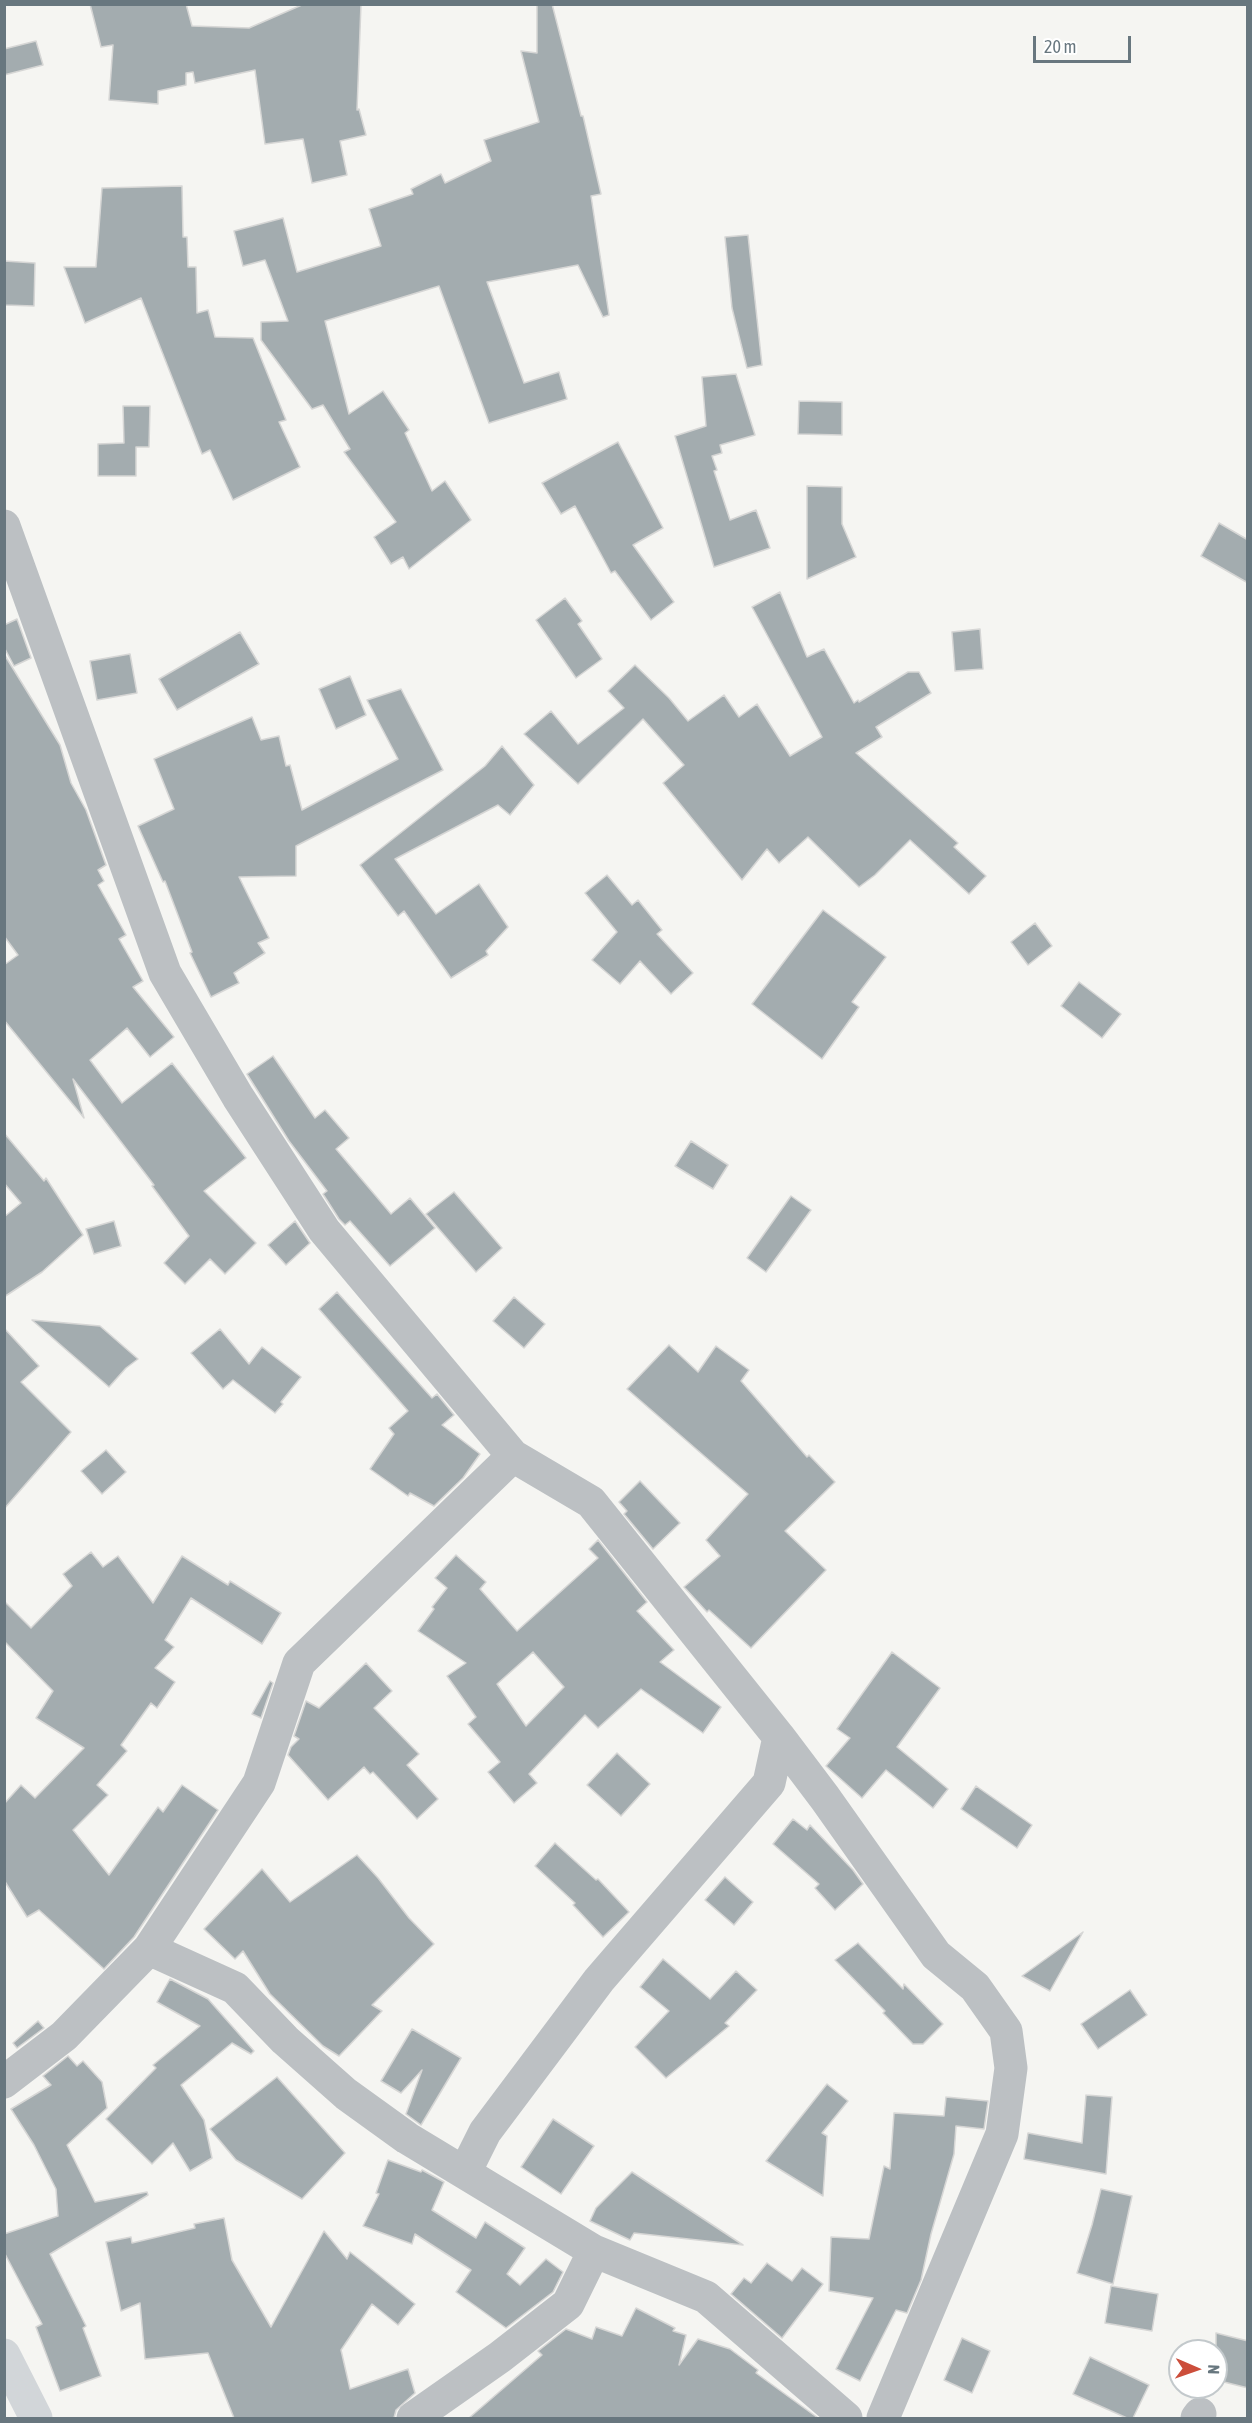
<!DOCTYPE html>
<style>
body{margin:0}
#map{position:relative;width:1252px;height:2423px;overflow:hidden;background:#f5f5f2;font-family:"Asap Condensed",sans-serif}
canvas{display:block}
.frame{position:absolute;inset:0;border:6px solid #68777f;pointer-events:none}
.north{position:absolute;left:1168px;top:2339px;width:60px;height:60px;box-sizing:border-box;background:#fff;border:2px solid #c3c9cc;border-radius:50%;rotate:92deg;font-size:16px;font-weight:700;line-height:24px;text-align:center;color:#68777f}
.north::after{content:'';display:block;margin:auto;width:21px;height:27px;background:#cc4e3b;clip-path:polygon(50% 0,100% 100%,50% 72%,0 100%)}
.scale{position:absolute;left:1033px;top:36px;width:98px;height:27px;box-sizing:border-box;border:3px solid #68777f;border-top:0;padding-left:8px;font-size:18px;line-height:21px;white-space:nowrap;color:#68777f;-webkit-text-stroke:4px #fff;paint-order:stroke}
</style>
<div id="map">
<canvas width="1252" height="2423"></canvas>
<div class="frame"></div>
<div class="north">N</div>
<div class="scale">20 m</div>
</div>
<script>
const ctx = document.querySelector('canvas').getContext('2d');
ctx.lineJoin = 'round';
function fill(path, color) { ctx.fillStyle = color; ctx.fill(path, 'evenodd'); }
const toPath = rows => new Path2D(rows.map(r => 'M' + r).join(''));
function strokePath(path, color, width, dash) { ctx.strokeStyle = color; ctx.lineWidth = width; ctx.lineCap = dash ? 'butt' : 'round'; ctx.setLineDash(dash || []); ctx.stroke(path); }
const building = toPath([
 [90,4,186,4,192,26,249,28,304,4,361,4,357,110,359,109,366,135,340,141,347,175,312,183,303,139,265,144,255,70,195,83,193,72,186,73,186,85,158,91,158,104,109,100,113,45,101,47,90,4],
 [537,4,552,4,581,116,583,116,601,194,591,196,609,315,603,317,578,265,487,282,524,383,559,372,567,399,489,423,439,286,325,321,349,414,383,391,409,430,405,433,432,491,445,481,471,520,409,569,403,557,391,564,374,537,396,522,344,452,350,449,323,405,312,409,261,340,261,322,288,321,265,260,243,266,234,231,283,218,297,272,381,246,369,209,413,194,411,189,441,174,445,183,491,161,484,140,539,122,521,51,537,53,537,4],
 [36,41,43,65,4,75,4,49,36,41],
 [182,186,183,237,187,237,188,267,196,267,197,313,208,310,215,337,253,338,286,420,279,422,300,467,233,500,210,450,202,454,141,298,85,323,64,267,96,267,102,188,182,186],
 [748,235,762,365,747,368,732,308,725,237,748,235],
 [4,261,35,263,34,306,4,305,4,261],
 [736,374,755,435,720,445,722,453,712,456,717,470,714,471,730,520,756,510,770,548,714,567,675,436,706,426,702,377,736,374],
 [799,401,842,402,842,435,798,434,799,401],
 [123,406,150,406,149,447,136,447,136,476,98,476,98,444,124,443,123,406],
 [618,442,663,528,633,545,674,602,651,620,615,571,611,573,575,506,561,514,542,483,618,442],
 [807,486,842,487,842,524,856,557,807,579,807,486],
 [1219,523,1248,540,1248,583,1201,556,1219,523],
 [780,592,807,657,824,649,854,703,858,700,859,702,908,672,919,672,931,693,876,727,882,737,856,753,958,843,954,847,986,876,969,894,910,840,875,875,859,887,808,837,779,863,767,849,742,880,663,783,684,765,643,719,578,784,524,734,551,711,578,744,624,708,608,691,635,665,669,698,688,721,724,695,739,717,757,704,790,756,822,737,752,607,780,592],
 [565,598,582,621,578,624,602,659,576,678,536,620,565,598],
 [17,619,31,658,14,666,4,647,4,625,17,619],
 [980,629,983,669,955,671,952,632,980,629],
 [240,632,259,664,177,710,159,679,240,632],
 [4,654,60,745,71,783,86,810,106,865,98,870,104,881,98,885,126,935,119,939,143,981,133,987,174,1037,150,1057,127,1028,90,1060,122,1103,172,1063,246,1158,204,1191,256,1243,225,1274,210,1259,185,1284,164,1263,189,1236,152,1186,154,1185,73,1079,84,1118,4,1020,4,965,18,955,4,936,4,654],
 [130,654,137,693,97,700,90,661,130,654],
 [350,676,366,715,336,729,319,689,350,676],
 [401,689,443,770,296,846,296,876,239,877,269,938,258,943,265,953,234,973,239,983,211,997,190,953,192,952,165,881,163,882,138,826,174,809,154,759,252,717,261,740,279,736,286,766,290,765,302,810,398,759,367,700,401,689],
 [502,746,534,785,510,815,498,805,395,859,436,914,479,884,508,927,486,951,488,955,451,978,404,911,398,916,360,865,485,766,502,746],
 [607,875,632,905,638,900,662,930,657,934,693,973,671,994,640,961,620,984,592,960,617,932,585,893,607,875],
 [823,910,886,957,852,1002,859,1007,822,1059,752,1004,823,910],
 [1035,923,1052,946,1028,965,1011,942,1035,923],
 [1079,982,1121,1014,1102,1038,1061,1006,1079,982],
 [273,1056,315,1118,325,1110,349,1138,336,1149,391,1214,410,1198,435,1228,390,1266,350,1221,345,1225,339,1219,323,1194,327,1191,289,1141,247,1074,273,1056],
 [4,1133,44,1181,46,1178,83,1235,42,1272,4,1297,4,1217,21,1203,4,1183,4,1133],
 [691,1141,728,1165,713,1189,675,1166,691,1141],
 [454,1192,502,1248,476,1272,426,1214,454,1192],
 [791,1196,811,1210,766,1272,747,1258,791,1196],
 [114,1221,121,1246,94,1254,86,1229,114,1221],
 [295,1221,310,1243,286,1265,268,1245,295,1221],
 [337,1292,432,1398,437,1394,454,1415,442,1425,480,1454,463,1478,434,1506,410,1493,408,1496,370,1469,394,1434,389,1428,408,1411,319,1309,337,1292],
 [514,1297,545,1324,524,1348,493,1321,514,1297],
 [32,1320,100,1326,138,1359,126,1368,109,1387,32,1320],
 [4,1328,39,1366,21,1382,71,1432,4,1509,4,1328],
 [220,1329,249,1364,262,1347,301,1377,281,1402,283,1404,275,1413,233,1380,223,1389,191,1353,220,1329],
 [669,1345,698,1372,716,1346,749,1370,741,1381,807,1457,809,1455,835,1482,785,1531,826,1570,751,1648,709,1610,707,1612,684,1587,720,1556,706,1540,748,1494,627,1389,669,1345],
 [106,1450,126,1472,102,1494,81,1471,106,1450],
 [640,1481,680,1523,653,1549,624,1514,627,1511,619,1502,640,1481],
 [598,1540,647,1602,637,1611,674,1650,660,1662,721,1707,703,1733,641,1689,598,1728,585,1715,529,1774,537,1783,514,1803,488,1772,500,1762,468,1724,476,1717,447,1676,466,1663,418,1631,434,1609,432,1607,447,1588,435,1578,456,1555,486,1582,480,1589,517,1631,598,1558,589,1549,598,1540],
 [533,1652,564,1687,526,1726,497,1684,533,1652],
 [91,1552,103,1567,118,1556,153,1603,182,1556,228,1585,230,1581,281,1613,262,1644,191,1598,165,1640,174,1647,155,1668,175,1682,157,1708,151,1703,121,1745,127,1751,97,1785,108,1795,73,1830,109,1875,158,1807,163,1812,182,1785,218,1810,134,1937,104,1969,39,1910,27,1917,4,1880,4,1804,21,1785,35,1798,84,1748,36,1718,53,1691,4,1641,4,1601,31,1628,72,1586,63,1574,91,1552],
 [892,1652,940,1688,897,1747,948,1789,933,1808,886,1770,862,1798,826,1766,850,1738,837,1729,892,1652],
 [366,1663,392,1691,374,1708,419,1754,407,1765,438,1799,417,1819,373,1772,370,1774,364,1767,328,1800,288,1755,291,1747,299,1739,294,1736,306,1701,319,1708,366,1663],
 [270,1681,273,1683,261,1718,252,1714,270,1681],
 [617,1753,650,1784,621,1816,587,1785,617,1753],
 [976,1786,1032,1825,1017,1848,961,1809,976,1786],
 [793,1819,807,1830,810,1825,853,1870,863,1884,835,1910,815,1888,819,1884,773,1844,793,1819],
 [555,1843,596,1880,598,1879,629,1912,603,1937,573,1905,575,1903,535,1866,555,1843],
 [357,1855,378,1878,409,1918,434,1944,372,2005,382,2011,339,2056,323,2046,270,1994,243,1951,235,1959,204,1929,262,1869,290,1902,357,1855],
 [725,1877,753,1902,734,1925,705,1900,725,1877],
 [1083,1932,1050,1991,1022,1976,1083,1932],
 [858,1943,903,1989,904,1984,943,2024,923,2044,913,2044,883,2013,885,2011,835,1960,858,1943],
 [663,1959,710,1999,736,1971,757,1990,725,2023,729,2026,666,2078,635,2047,669,2011,640,1987,663,1959],
 [170,1979,208,1999,254,2051,251,2054,232,2043,181,2085,204,2120,212,2158,190,2171,173,2143,152,2164,106,2119,156,2068,153,2065,200,2026,157,2002,170,1979],
 [1130,1990,1147,2015,1098,2049,1081,2024,1130,1990],
 [38,2021,44,2028,17,2048,13,2043,38,2021],
 [412,2029,461,2058,421,2125,406,2114,422,2070,401,2093,381,2081,412,2029],
 [68,2056,77,2066,83,2061,102,2082,107,2108,67,2145,95,2202,147,2192,148,2195,50,2254,86,2326,83,2328,101,2376,60,2391,36,2327,42,2324,4,2252,4,2234,58,2216,56,2189,34,2145,11,2109,51,2085,43,2076,68,2056],
 [277,2077,345,2153,302,2199,236,2160,210,2129,277,2077],
 [827,2084,848,2101,822,2133,827,2136,823,2196,766,2161,827,2084],
 [1086,2095,1112,2097,1106,2174,1024,2159,1028,2133,1082,2143,1086,2095],
 [946,2097,988,2101,984,2129,956,2126,954,2154,931,2234,921,2280,907,2313,896,2310,860,2381,836,2369,873,2298,829,2291,831,2237,869,2239,884,2166,890,2169,894,2113,944,2116,946,2097],
 [553,2119,594,2146,561,2194,521,2167,553,2119],
 [388,2160,421,2172,422,2170,444,2182,432,2210,476,2238,485,2222,525,2248,507,2274,520,2285,546,2259,563,2272,553,2292,506,2328,456,2292,471,2270,415,2234,412,2244,363,2226,379,2194,376,2193,388,2160],
 [632,2172,743,2245,634,2233,630,2240,590,2221,596,2208,632,2172],
 [1101,2189,1132,2196,1113,2284,1077,2273,1092,2225,1101,2189],
 [224,2218,232,2260,271,2327,324,2231,347,2259,350,2252,415,2304,398,2325,372,2304,341,2350,350,2389,408,2369,415,2393,396,2410,394,2418,234,2418,208,2353,145,2359,140,2303,121,2311,106,2242,131,2237,132,2243,195,2228,194,2224,224,2218],
 [767,2263,792,2281,802,2268,823,2284,782,2338,731,2294,744,2278,751,2283,767,2263],
 [1111,2286,1158,2294,1152,2331,1105,2323,1111,2286],
 [636,2308,675,2328,673,2331,686,2335,679,2365,698,2339,730,2349,758,2370,756,2373,818,2418,469,2418,542,2355,538,2351,566,2329,592,2339,596,2327,622,2336,636,2308],
 [1216,2333,1248,2341,1248,2388,1216,2380,1216,2333],
 [962,2338,990,2351,972,2393,944,2380,962,2338],
 [1090,2357,1149,2385,1133,2418,1127,2418,1073,2394,1090,2357]
]);
fill(building, '#a3acaf');
strokePath(building, '#d6d6d5', 1.5);
strokePath(toPath([
 [4,526,165,973,238,1097,324,1230,513,1456,591,1502,779,1737,825,1798,936,1955,975,1987,1006,2031,1011,2068,1002,2134,883,2418],
 [149,1949,235,1988,285,2040,346,2094,407,2138,594,2251,706,2297,846,2418],
 [4,2082,64,2036,149,1949,259,1783,299,1663,513,1456],
 [465,2172,485,2132,599,1980,769,1783,779,1737],
 [413,2418,500,2357,568,2304,594,2251],
 [1197,2418,1200,2414]
]), '#bcc0c3', 33);
strokePath(toPath([
 [4,2355,36,2418]
]), '#d2d6d9', 33);
</script>
